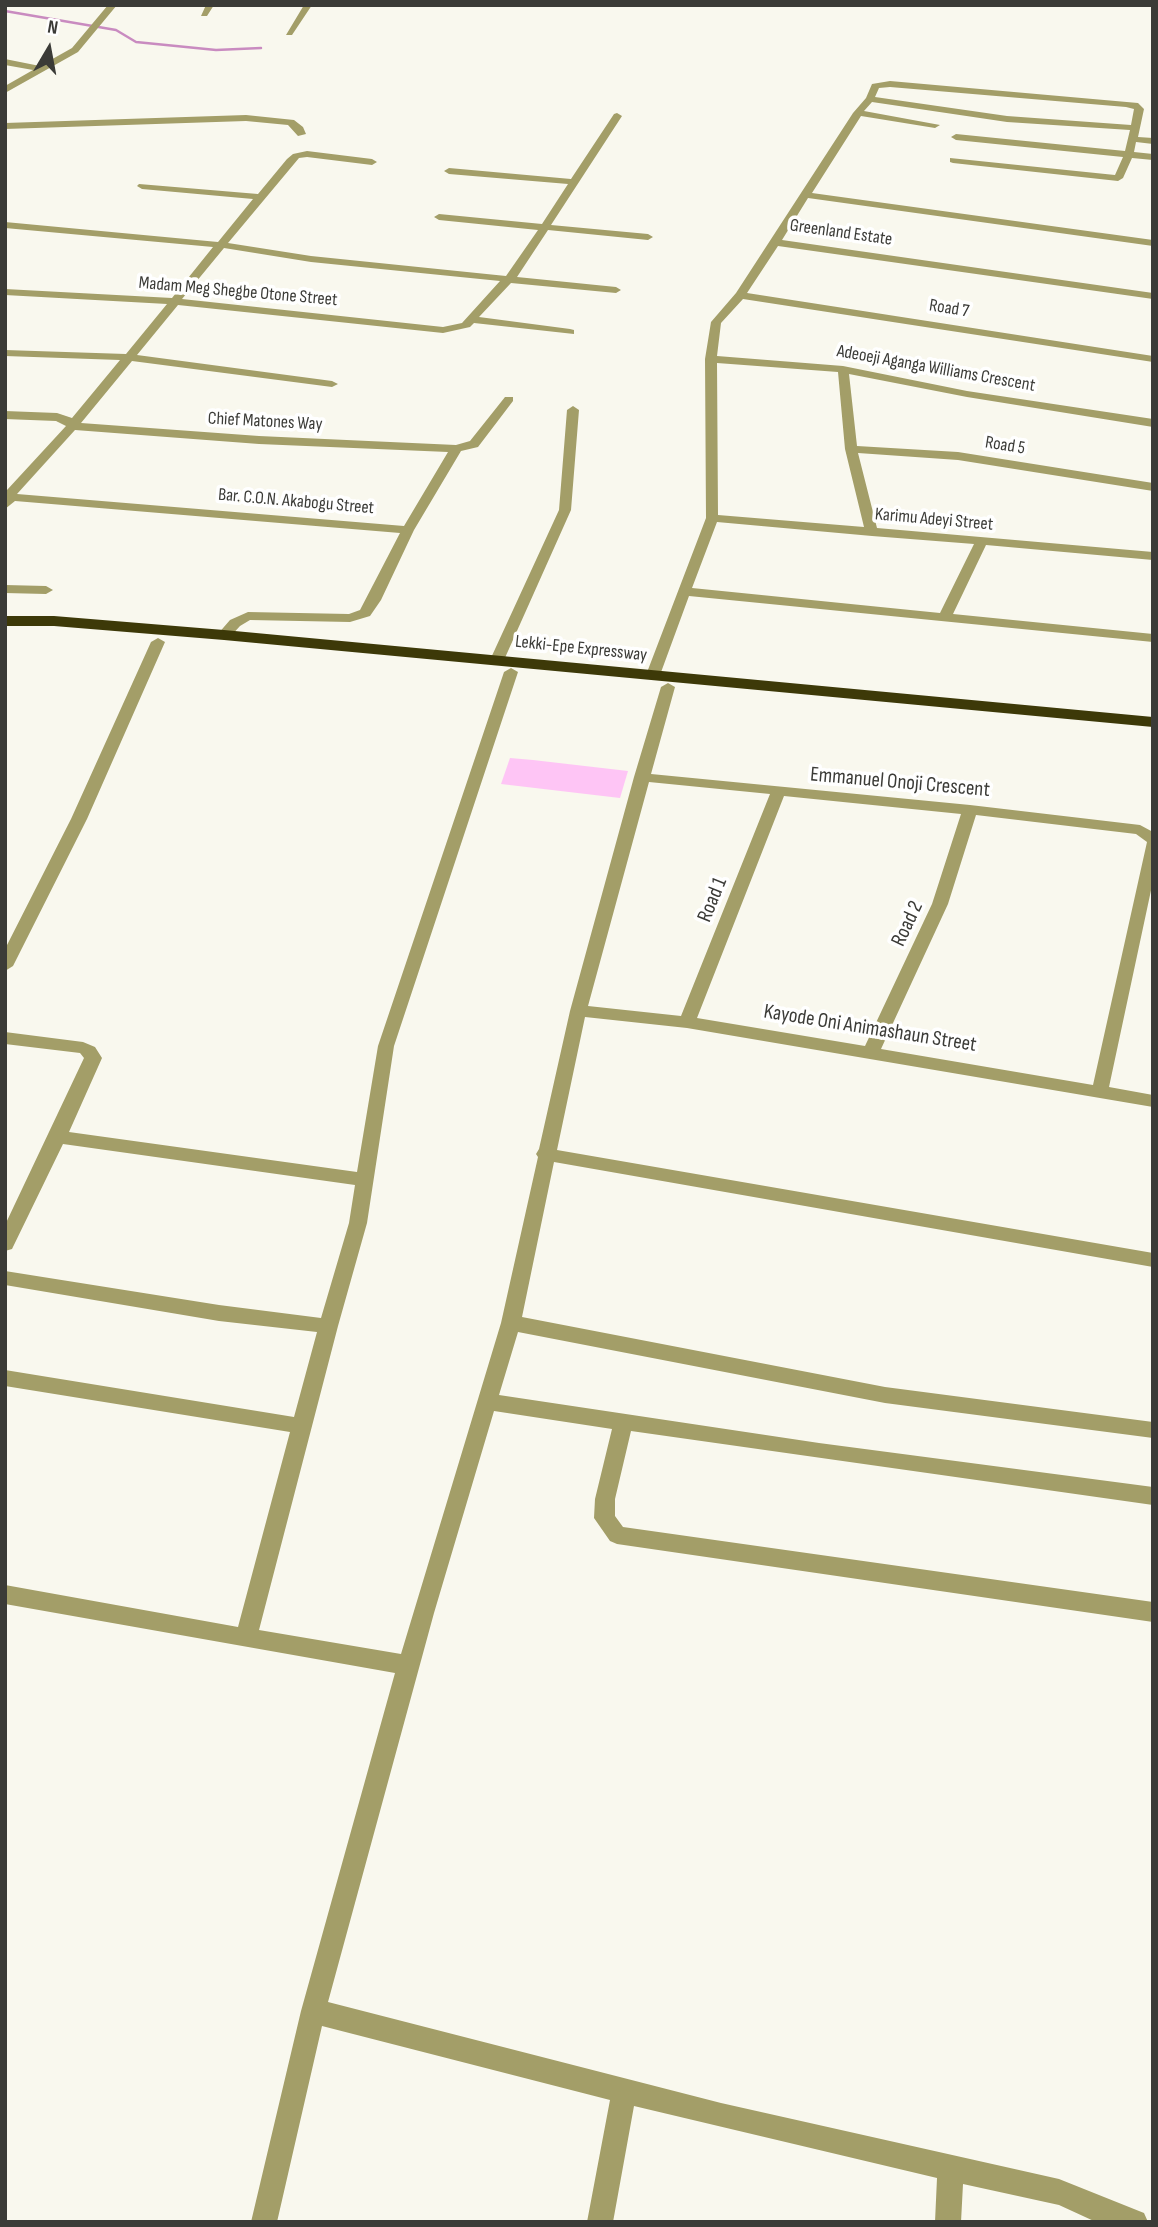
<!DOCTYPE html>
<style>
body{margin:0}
#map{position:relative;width:1158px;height:2227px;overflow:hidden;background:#f9f8ee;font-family:"Sofia Sans Condensed",sans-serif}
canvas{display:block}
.frame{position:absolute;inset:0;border:7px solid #3b3b37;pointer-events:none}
.north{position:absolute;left:14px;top:14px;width:70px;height:70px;-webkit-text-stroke:5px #fff;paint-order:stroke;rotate:10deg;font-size:19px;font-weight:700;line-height:28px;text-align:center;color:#3b3b37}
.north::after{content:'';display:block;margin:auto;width:24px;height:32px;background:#3b3b37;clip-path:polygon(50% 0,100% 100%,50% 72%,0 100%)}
</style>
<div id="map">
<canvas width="1158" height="2227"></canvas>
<div class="frame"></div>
<div class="north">N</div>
</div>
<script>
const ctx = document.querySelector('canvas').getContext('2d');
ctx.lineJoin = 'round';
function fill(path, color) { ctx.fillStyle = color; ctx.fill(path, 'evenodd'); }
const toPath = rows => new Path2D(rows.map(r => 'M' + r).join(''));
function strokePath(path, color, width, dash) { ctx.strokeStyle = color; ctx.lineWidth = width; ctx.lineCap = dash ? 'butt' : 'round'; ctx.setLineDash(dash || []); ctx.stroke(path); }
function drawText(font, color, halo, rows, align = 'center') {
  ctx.font = font + ' "Sofia Sans Condensed",sans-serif'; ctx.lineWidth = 7; ctx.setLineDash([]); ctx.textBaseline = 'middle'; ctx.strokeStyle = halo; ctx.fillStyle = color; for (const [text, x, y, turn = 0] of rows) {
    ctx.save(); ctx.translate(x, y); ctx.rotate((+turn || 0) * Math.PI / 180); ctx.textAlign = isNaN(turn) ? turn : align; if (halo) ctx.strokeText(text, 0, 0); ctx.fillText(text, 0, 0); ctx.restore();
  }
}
fill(toPath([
 [510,758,533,760,628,771,620,798,501,784]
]), '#fec5f5');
strokePath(toPath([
 [5,11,116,30,136,42,216,50,261,48]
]), '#c98bc0', 2.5);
fill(toPath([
 [108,5,117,5,78,52,5,93,5,86,33,70,5,65,5,59,40,66,72,48,108,5],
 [206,5,214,5,207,16,201,16,206,5],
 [304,5,312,5,292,35,286,35,304,5],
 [890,81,1138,103,1144,109,1138,137,1153,138,1153,144,1136,142,1134,152,1153,154,1153,160,1132,158,1123,178,1118,181,953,163,950,162,950,158,1115,175,1123,157,956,140,951,137,956,134,1125,151,1130,130,1007,122,872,102,864,111,940,125,935,128,861,116,812,193,1153,240,1153,246,808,198,782,240,1153,293,1153,299,778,246,747,293,1153,356,1153,362,743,299,721,323,717,356,843,366,967,391,1153,419,1153,427,967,397,849,374,857,446,958,452,1153,483,1153,491,958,460,858,453,877,528,1153,552,1153,560,986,545,953,614,1153,634,1153,642,689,596,660,675,658,678,648,678,646,675,706,518,705,359,711,322,736,293,853,113,866,98,872,84,890,81],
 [890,87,1126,107,1134,109,1131,125,1007,116,875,97,879,88,890,87],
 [717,363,838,372,845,449,864,527,718,515,717,363],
 [717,522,872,536,974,544,940,613,692,588,717,522],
 [617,113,622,116,551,225,648,234,653,237,648,240,548,230,517,277,616,287,621,290,616,293,511,283,479,317,570,329,574,330,574,334,474,323,470,327,443,333,178,305,137,355,332,381,338,384,332,387,132,361,81,423,259,436,456,445,470,441,505,397,513,397,513,401,478,447,461,451,414,530,381,600,370,616,350,622,250,620,240,626,229,638,219,638,217,635,230,620,248,612,349,614,360,610,400,533,15,501,5,509,7,490,66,426,56,421,5,419,5,411,57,413,72,418,120,360,5,356,5,350,126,354,167,304,5,295,5,289,172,298,213,247,5,228,5,222,218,242,253,199,142,189,137,186,139,184,258,194,287,159,293,154,307,151,372,159,377,162,372,165,307,157,299,158,228,243,311,256,506,276,538,230,439,220,434,217,439,214,542,224,568,184,449,174,444,171,449,168,571,179,614,114,617,113],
 [224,248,311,262,500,281,462,323,443,327,182,299,224,248],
 [75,430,259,444,448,452,404,526,17,494,75,430],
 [246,115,294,120,303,127,306,134,298,136,288,125,246,121,5,129,5,123,246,115],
 [573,406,579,410,571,510,504,660,502,663,492,663,490,660,559,510,567,410,573,406],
 [5,585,46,586,53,590,46,594,5,593,5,585],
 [158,638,165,642,87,819,13,966,5,971,5,949,71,819,151,642,158,638],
 [511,668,518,672,394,1046,367,1223,338,1326,259,1630,401,1654,501,1323,538,1157,536,1154,539,1149,570,1011,634,777,661,687,668,683,675,687,651,774,970,805,1140,825,1153,832,1153,881,1109,1087,1153,1095,1153,1107,687,1028,585,1017,557,1150,1153,1253,1153,1267,554,1162,522,1317,885,1387,1153,1422,1153,1438,885,1403,518,1332,499,1395,819,1443,1153,1487,1153,1505,631,1431,615,1499,615,1516,623,1527,1153,1602,1153,1622,617,1544,610,1541,594,1518,595,1499,612,1429,494,1411,434,1613,328,2002,721,2103,1059,2179,1144,2213,1148,2222,1096,2222,1059,2205,963,2184,961,2222,935,2222,937,2178,634,2106,613,2222,587,2222,610,2100,322,2026,277,2222,251,2222,301,2011,395,1673,5,1604,5,1585,238,1627,290,1432,5,1386,5,1370,294,1417,317,1332,219,1321,5,1285,5,1271,219,1305,321,1318,349,1223,355,1185,63,1144,12,1249,5,1251,5,1225,84,1058,80,1053,5,1044,5,1032,83,1042,95,1047,102,1058,69,1132,357,1172,378,1046,504,672,511,668],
 [649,782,770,794,681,1016,588,1006,649,782],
 [784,796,961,814,932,904,865,1046,697,1018,784,796],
 [976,815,1136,834,1147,842,1093,1085,881,1049,948,904,976,815]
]), '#a39e68');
fill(toPath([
 [5,616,54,616,224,630,1153,717,1153,727,224,640,54,626,5,626,5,616]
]), '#3d3908');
drawText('18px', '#3b3b37', '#fff', [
 ["Greenland Estate",841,233,8],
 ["Madam Meg Shegbe Otone Street",238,292,5],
 ["Road 7",949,309,9],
 ["Adeoeji Aganga Williams Crescent",936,369,10],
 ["Chief Matones Way",265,422,3],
 ["Road 5",1005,446,9],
 ["Bar. C.O.N. Akabogu Street",296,502,5],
 ["Karimu Adeyi Street",934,520,5],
 ["Lekki-Epe Expressway",581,649,6]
]);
drawText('21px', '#3b3b37', '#fff', [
 ["Emmanuel Onoji Crescent",900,783,5],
 ["Road 1",713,900,-68],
 ["Road 2",908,924,-65],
 ["Kayode Oni Animashaun Street",870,1029,9]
]);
</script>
